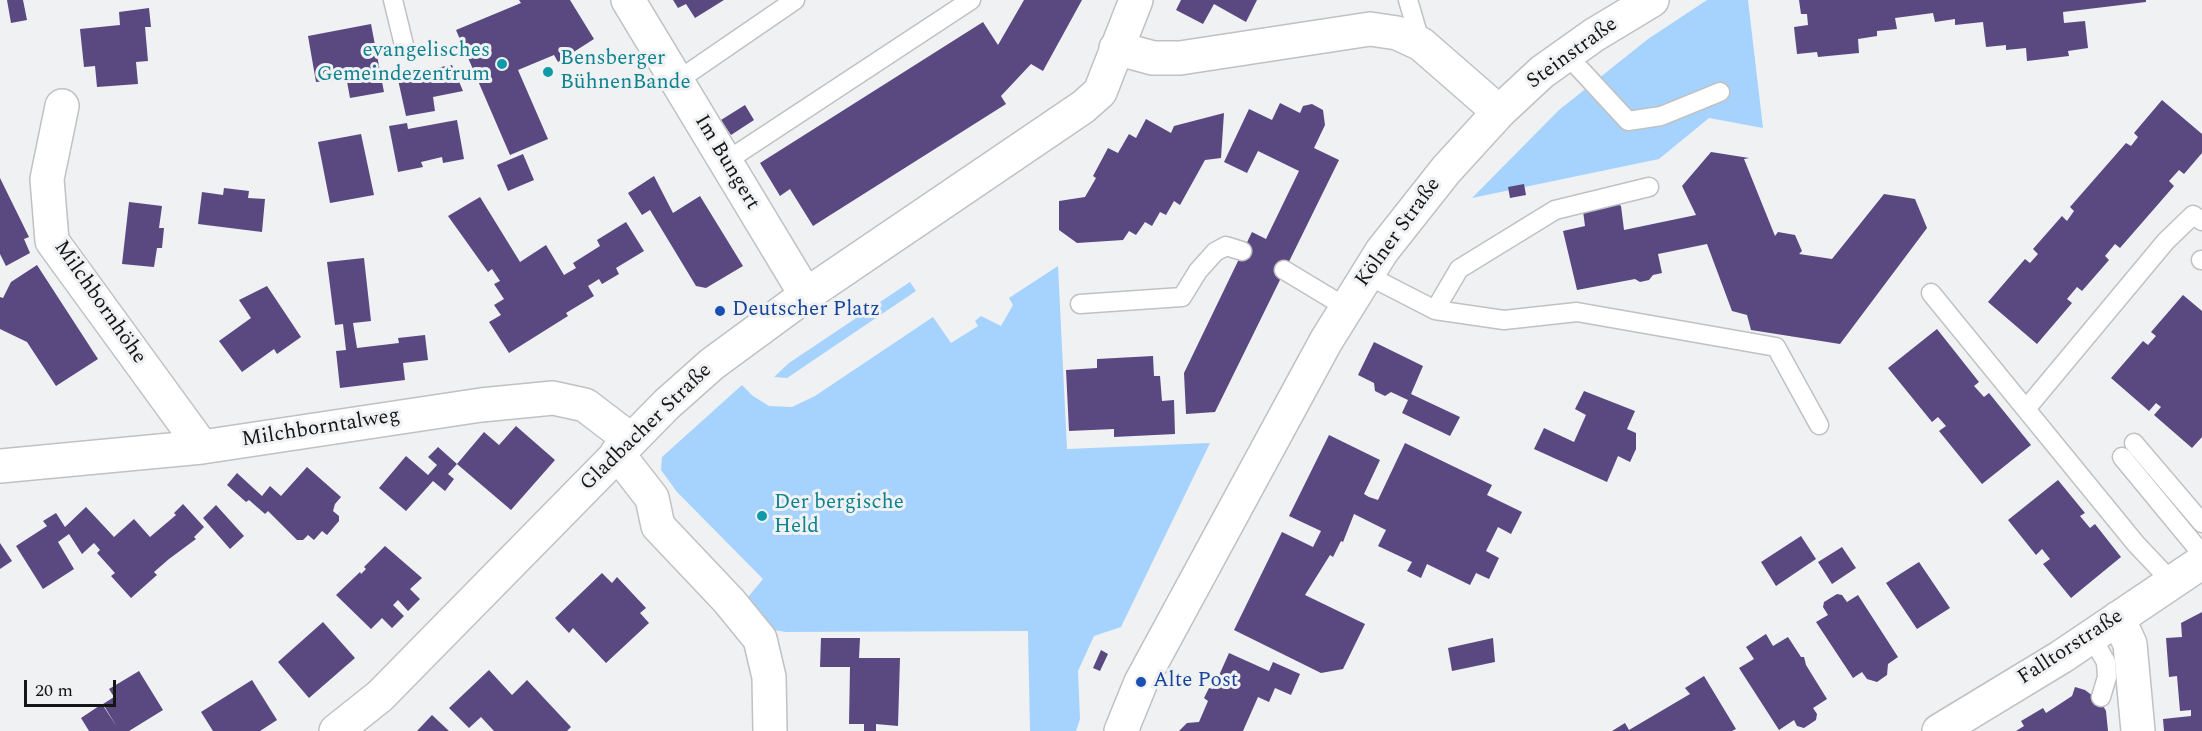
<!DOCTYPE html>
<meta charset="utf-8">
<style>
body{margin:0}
#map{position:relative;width:2202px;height:731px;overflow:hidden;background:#eff1f3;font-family:Spectral,serif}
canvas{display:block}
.scale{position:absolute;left:24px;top:680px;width:92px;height:27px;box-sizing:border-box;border:3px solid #141515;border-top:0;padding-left:8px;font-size:18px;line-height:21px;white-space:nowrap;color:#141515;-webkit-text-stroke:4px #eff1f3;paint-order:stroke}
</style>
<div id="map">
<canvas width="2202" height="731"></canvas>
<div class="scale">20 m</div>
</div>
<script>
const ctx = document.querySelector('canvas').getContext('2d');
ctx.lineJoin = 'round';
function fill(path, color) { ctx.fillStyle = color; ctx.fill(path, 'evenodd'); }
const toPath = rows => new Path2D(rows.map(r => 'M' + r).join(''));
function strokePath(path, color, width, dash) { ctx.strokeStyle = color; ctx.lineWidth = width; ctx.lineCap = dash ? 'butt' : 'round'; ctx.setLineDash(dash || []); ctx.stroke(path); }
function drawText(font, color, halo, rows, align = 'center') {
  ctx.font = font + ' Spectral,serif'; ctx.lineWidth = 6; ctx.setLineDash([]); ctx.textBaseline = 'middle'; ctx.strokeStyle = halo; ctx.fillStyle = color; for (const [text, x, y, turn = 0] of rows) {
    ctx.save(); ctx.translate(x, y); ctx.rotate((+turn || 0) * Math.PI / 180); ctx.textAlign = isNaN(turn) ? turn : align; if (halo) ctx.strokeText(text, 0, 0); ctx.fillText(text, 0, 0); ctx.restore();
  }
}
fill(toPath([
 [1707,0,1748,0,1763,128,1709,118,1659,159,1472,198,1559,110,1648,39],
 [1058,266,1067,449,1210,443,1121,627,1094,636,1078,671,1080,719,1076,731,1030,731,1028,631,786,632,768,629,744,602,763,579,677,492,661,470,662,457,742,385,753,396,769,406,792,407,815,396,933,317,951,343,978,326,975,321,981,316,1001,326,1013,305,1009,298],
 [910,282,916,291,787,378,774,377,789,363]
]), '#a6d3fe');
fill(toPath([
 [7,0,23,0,27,20,11,23],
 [519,0,570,0,594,39,558,62,554,55,518,70,548,139,510,155,456,30,521,3],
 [673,0,724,0,695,18,686,4,678,8],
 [1024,0,1082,0,1043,71,1031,64,1001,96,1006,104,813,226,790,189,780,196,760,163,983,22,998,45],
 [1181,0,1257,0,1246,22,1214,4,1203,24,1176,10],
 [1799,0,2146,0,2146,2,2063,12,2064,23,2085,21,2088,48,2068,51,2069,56,2027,61,2026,48,2006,50,2006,45,1986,47,1983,22,1955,25,1955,19,1935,22,1933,13,1895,18,1897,29,1877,31,1877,36,1858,39,1859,53,1818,57,1817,52,1797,54,1794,27,1808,25,1807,14,1801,14],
 [149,8,151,27,145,27,148,61,136,62,138,84,97,87,95,66,84,67,80,29,120,25,119,12],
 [371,24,384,92,350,98,346,76,343,79,316,82,308,36],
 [452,65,463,91,433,97,435,111,406,116,397,75],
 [2162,100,2202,134,2202,153,2184,174,2179,170,2169,181,2174,186,2120,248,2115,244,2105,256,2109,260,2082,291,2077,287,2067,299,2072,303,2037,344,1988,302,2025,259,2030,263,2038,254,2033,249,2062,216,2067,221,2074,211,2070,207,2126,143,2131,146,2138,137,2134,133],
 [1280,103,1300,113,1303,106,1312,104,1323,110,1325,125,1314,148,1339,160,1215,412,1186,414,1184,373,1252,232,1266,239,1299,171,1258,151,1247,173,1224,162,1249,109,1272,120],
 [745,105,754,120,731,135,721,120],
 [1224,113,1221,158,1205,160,1180,205,1174,201,1166,215,1160,212,1152,226,1145,222,1136,235,1129,231,1123,240,1077,243,1059,230,1059,201,1085,197,1096,178,1093,176,1108,148,1118,153,1129,134,1136,138,1146,119,1171,133,1174,126],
 [457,120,464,159,443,163,442,157,421,162,423,167,398,172,389,126,407,123,408,129],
 [361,134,374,195,330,203,318,142],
 [1711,152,1749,158,1744,159,1775,236,1778,232,1795,235,1802,251,1799,254,1832,259,1884,194,1915,199,1927,228,1840,344,1751,330,1747,315,1732,311,1707,244,1658,254,1662,273,1653,275,1649,280,1640,282,1635,279,1577,290,1563,231,1585,226,1583,211,1618,204,1621,206,1624,230,1696,215,1682,186],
 [523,154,534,180,508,191,497,165],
 [654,176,673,213,700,196,743,266,706,288,696,286,650,210,642,215,628,193],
 [0,178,29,237,24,239,30,253,6,266,0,254],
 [1524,184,1526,195,1510,198,1508,187],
 [224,188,249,191,248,198,265,199,262,232,198,224,202,192,223,195],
 [480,197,520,262,546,245,564,275,576,268,573,263,600,246,597,240,626,222,644,251,616,268,619,274,602,284,599,279,588,286,594,296,566,313,568,316,509,353,489,322,501,315,494,305,504,299,494,284,500,281,492,269,488,272,448,216],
 [129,202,162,206,159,228,164,228,162,248,157,248,154,267,122,264],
 [364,258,371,321,353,323,357,348,399,343,398,338,425,335,428,360,403,363,405,380,340,388,336,351,346,350,343,324,335,325,327,262],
 [37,265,98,359,56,386,27,342,0,329,0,297,3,298,11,282],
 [267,286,301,337,277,354,274,349,242,372,219,341,251,318,239,300],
 [2183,295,2202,311,2202,437,2192,448,2154,415,2161,407,2156,403,2149,411,2111,378,2143,341,2148,345,2156,336,2151,332],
 [1937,329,1979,382,1974,386,1984,397,1989,393,2031,445,1982,484,1939,431,1946,426,1938,417,1932,422,1888,368],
 [1374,342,1423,366,1411,394,1460,417,1450,436,1402,413,1408,400,1391,392,1385,396,1375,391,1374,383,1358,375],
 [1153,356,1154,376,1160,376,1162,401,1174,400,1175,434,1114,437,1114,429,1069,431,1066,370,1097,368,1097,359],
 [1584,391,1635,411,1627,429,1636,433,1636,449,1630,462,1618,456,1607,482,1534,449,1544,428,1574,442,1586,415,1575,409],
 [516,426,555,460,511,510,457,464,484,432,499,445],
 [1329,435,1380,460,1364,494,1369,497,1378,500,1405,443,1492,485,1487,495,1522,512,1511,534,1498,527,1486,551,1499,558,1489,579,1476,573,1470,585,1427,564,1421,578,1407,571,1412,562,1378,546,1386,530,1354,514,1343,542,1341,541,1333,557,1330,555,1305,595,1365,624,1343,669,1321,673,1234,630,1282,532,1313,547,1321,531,1289,516],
 [438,447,457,464,448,474,454,479,445,491,433,481,406,511,379,488,406,456,428,475,437,465,428,457],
 [307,467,341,497,335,504,333,511,339,516,339,521,327,535,322,531,314,540,308,535,303,540,297,540,268,511,265,514,249,500,246,502,227,485,237,473,262,496,270,486,281,496],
 [2058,480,2085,513,2080,516,2090,528,2095,524,2121,557,2071,598,2043,564,2050,559,2042,549,2036,555,2008,520],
 [183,504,204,527,194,537,196,539,169,559,154,572,157,575,131,598,111,576,115,573,97,553,100,550,94,543,82,554,69,534,58,542,74,569,43,589,16,546,47,526,43,521,56,513,65,527,86,507,114,537,134,519,150,537,176,515,174,513],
 [216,505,244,536,230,549,203,518],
 [1801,536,1816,559,1776,586,1761,562],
 [0,543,12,561,0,569],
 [385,546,422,578,410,589,420,599,408,611,398,600,393,605,404,616,392,628,382,618,371,629,336,595,360,572,361,574,366,569,364,567],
 [1842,547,1856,568,1832,584,1818,562],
 [1919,562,1950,608,1917,629,1886,583],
 [602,573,612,583,617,577,646,608,640,613,649,623,606,663,573,628,569,633,555,618],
 [1837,594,1842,595,1847,602,1858,595,1898,657,1888,664,1887,675,1877,682,1867,679,1862,672,1853,678,1816,622,1828,615,1823,607,1824,602],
 [2202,612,2202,731,2164,731,2163,719,2191,716,2191,710,2180,711,2177,676,2169,677,2166,638,2182,637,2181,623],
 [323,622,355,658,309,698,278,662],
 [1766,634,1773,646,1788,637,1801,657,1804,657,1806,665,1827,699,1813,708,1817,714,1816,720,1804,728,1797,726,1794,720,1779,730,1739,668,1754,659,1746,647],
 [821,638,860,638,859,658,900,658,898,726,876,724,876,731,864,731,864,724,849,724,850,667,820,667],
 [1493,638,1495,662,1452,671,1448,648],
 [1101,650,1108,654,1100,671,1093,668],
 [1229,653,1269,671,1273,662,1300,674,1291,695,1275,688,1269,702,1258,697,1243,731,1179,731,1187,723,1199,722,1208,701,1204,698,1209,688,1213,689],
 [489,670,512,695,527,680,571,727,567,731,494,731,481,717,469,728,449,708],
 [139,671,163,710,129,731,89,731,81,718,102,704,117,727,103,704,114,697,109,689],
 [1704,676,1736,729,1732,731,1612,731,1625,723,1629,730,1690,694,1685,688],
 [252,680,277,720,260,731,213,731,201,712],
 [2075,687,2085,690,2101,702,2106,711,2108,731,2016,731,2024,726,2021,721,2043,708,2046,713,2072,696],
 [432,715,449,731,417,731]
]), '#5a4881');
const lane = toPath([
 [393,0,404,45],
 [1408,0,1421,44],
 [1567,55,1628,121,1661,116,1720,92],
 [677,81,795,0],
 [725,162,971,0],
 [2201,260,2202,260],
 [1284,270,1347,308],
 [1367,275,1435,310,1459,269,1555,210,1649,187],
 [1931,293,2136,544,2172,582],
 [1080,304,1182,297,1198,271,1215,252,1226,246,1242,251],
 [1435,310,1504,320,1577,312,1776,347,1819,425],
 [2026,409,2166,241,2193,215,2202,221],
 [2134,443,2202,523],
 [2122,457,2202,554],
 [2091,636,2106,662,2107,677,2101,697]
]);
const street = toPath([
 [628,0,806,295],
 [1116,48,1153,58,1180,58,1370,29,1397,33,1421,44,1499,112],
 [62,106,47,179,52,241,202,447],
 [617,453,652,498,658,526,729,601,760,639,769,677,770,731],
 [0,466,202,447,481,405,553,398,585,405,631,440],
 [2118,618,2130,644,2138,731],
 [336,731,380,696,667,404,712,364,806,295,1083,107,1100,92,1136,0],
 [1939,731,2061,657,2202,562]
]);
const secondary = toPath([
 [1121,731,1141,682,1326,341,1382,251,1446,170,1499,112,1542,72,1594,35,1652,0]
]);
strokePath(lane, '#bfc1c2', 21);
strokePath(street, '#bfc1c2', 36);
strokePath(secondary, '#bfc1c2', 36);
strokePath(lane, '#fff', 18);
strokePath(street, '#fff', 33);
strokePath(secondary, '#fff', 33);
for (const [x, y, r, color] of [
 [502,64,6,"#0f9aa8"],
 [548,72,6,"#0f9aa8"],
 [720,311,6,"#1a4fb4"],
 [762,516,6,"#0f9aa8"],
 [1141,682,6,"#1a4fb4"]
]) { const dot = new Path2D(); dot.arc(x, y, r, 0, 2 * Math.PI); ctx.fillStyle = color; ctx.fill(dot); strokePath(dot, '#eff1f3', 2); }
drawText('21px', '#0d838f', '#eff1f3', [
 ["evangelisches",490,52,"right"],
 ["Gemeindezentrum",490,76,"right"],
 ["Bensberger",560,60],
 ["BühnenBande",560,84],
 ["Der bergische",774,504],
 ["Held",774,528]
], 'left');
drawText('21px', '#141515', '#eff1f3', [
 ["Steinstraße",1573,54,-36],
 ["Im Bungert",726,163,59],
 ["Kölner Straße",1399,233,-54],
 ["Milchbornhöhe",99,303,55],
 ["Gladbacher Straße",647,428,-44],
 ["Milchborntalweg",321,429,-9],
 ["Falltorstraße",2071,648,-33]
]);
drawText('21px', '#164399', '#eff1f3', [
 ["Deutscher Platz",732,311],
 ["Alte Post",1153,682]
], 'left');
</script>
